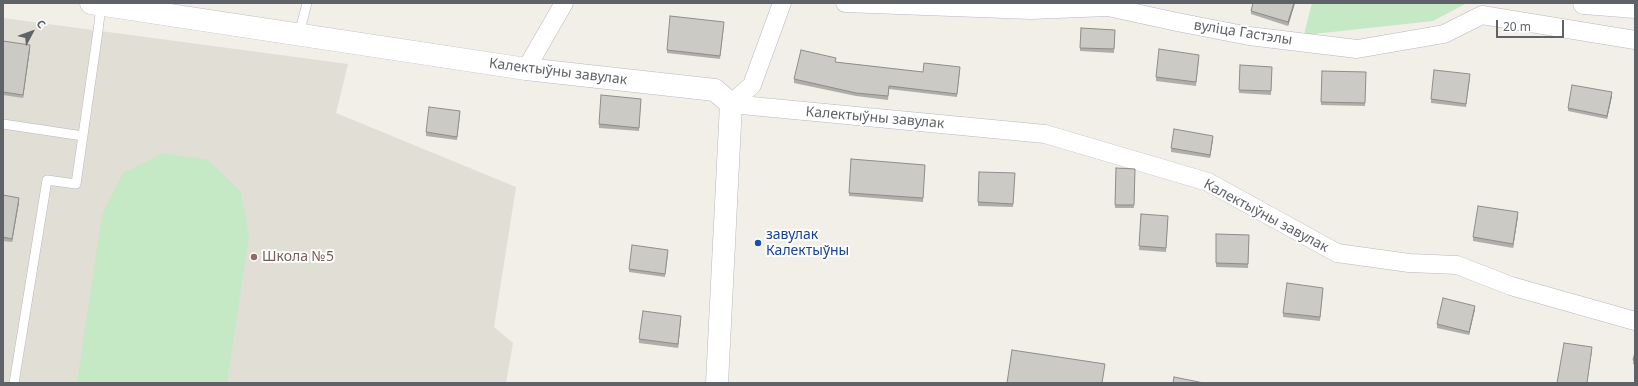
<!DOCTYPE html>
<meta charset="utf-8">
<style>
body{margin:0}
#map{position:relative;width:1638px;height:386px;overflow:hidden;background:#f1efe8;font-family:"Noto Sans",sans-serif}
canvas{display:block}
.frame{position:absolute;inset:0;border:4px solid #5f6368;pointer-events:none}
.north{position:absolute;left:12px;top:12px;width:40px;height:40px;-webkit-text-stroke:3px #fff;paint-order:stroke;rotate:49deg;font-size:11px;font-weight:700;line-height:16px;text-align:center;color:#5f6368}
.north::after{content:'';display:block;margin:auto;width:14px;height:18px;background:#5f6368;clip-path:polygon(50% 0,100% 100%,50% 72%,0 100%)}
.scale{position:absolute;left:1496px;top:20px;width:68px;height:18px;box-sizing:border-box;border:2px solid #5f6368;border-top:0;padding-left:5px;font-size:12px;line-height:14px;white-space:nowrap;color:#5f6368;-webkit-text-stroke:3px #fff;paint-order:stroke}
</style>
<div id="map">
<canvas width="1638" height="386"></canvas>
<div class="frame"></div>
<div class="north">С</div>
<div class="scale">20 m</div>
</div>
<script>
const ctx = document.querySelector('canvas').getContext('2d');
ctx.lineJoin = 'round';
function fill(path, color) { ctx.fillStyle = color; ctx.fill(path, 'evenodd'); }
const toPath = rows => new Path2D(rows.map(r => 'M' + r).join(''));
function strokePath(path, color, width, dash) { ctx.strokeStyle = color; ctx.lineWidth = width; ctx.lineCap = dash ? 'butt' : 'round'; ctx.setLineDash(dash || []); ctx.stroke(path); }
function drawText(font, color, halo, rows, align = 'center') {
  ctx.font = font + ' "Noto Sans",sans-serif'; ctx.lineWidth = 4; ctx.setLineDash([]); ctx.textBaseline = 'middle'; ctx.strokeStyle = halo; ctx.fillStyle = color; for (const [text, x, y, turn = 0] of rows) {
    ctx.save(); ctx.translate(x, y); ctx.rotate((+turn || 0) * Math.PI / 180); ctx.textAlign = isNaN(turn) ? turn : align; if (halo) ctx.strokeText(text, 0, 0); ctx.fillText(text, 0, 0); ctx.restore();
  }
}
fill(toPath([
 [3,18,348,64,336,113,516,187,494,327,513,343,506,383,3,383]
]), '#e1ded6');
fill(toPath([
 [1312,3,1467,3,1433,21,1304,35],
 [164,153,208,160,241,192,249,236,227,383,77,383,102,214,123,173]
]), '#c5e8c5');
const lane = toPath([
 [299,35,307,3],
 [3,124,83,136],
 [14,383,47,180,76,184,98,31,101,5]
]);
const street = toPath([
 [845,3,1031,10,1108,7,1177,22,1249,36,1357,49,1444,34,1482,15,1635,40],
 [526,69,564,3],
 [731,104,1045,134,1208,182,1337,253,1409,263,1457,265,1511,286,1635,321],
 [731,104,752,85,782,3]
]);
const secondary = toPath([
 [91,3,526,69,715,90,731,104,717,383],
 [1584,3,1635,7]
]);
strokePath(lane, '#b5b8bc', 10);
strokePath(street, '#b5b8bc', 19);
strokePath(secondary, '#b6babf', 23);
strokePath(lane, '#fff', 9);
strokePath(street, '#fff', 18);
strokePath(secondary, '#fff', 22);
fill(toPath([
 [1253,3,1295,3,1288,26,1251,14,1251,11],
 [724,26,720,59,667,53,667,50],
 [1081,28,1115,30,1114,53,1080,51],
 [3,41,30,49,23,98,3,95],
 [1199,58,1196,86,1156,81,1156,77],
 [836,62,923,72,960,70,957,97,889,89,888,100,856,96,794,83,794,79],
 [1240,65,1272,67,1271,95,1239,93],
 [1322,71,1366,72,1365,106,1321,105],
 [1470,78,1466,107,1431,103,1431,99],
 [1612,96,1607,119,1568,111,1568,108],
 [641,99,639,131,599,128,599,124],
 [460,115,457,140,426,136,426,132],
 [1213,139,1210,158,1171,152,1171,148],
 [925,165,923,202,849,196,849,193],
 [1116,168,1135,169,1134,208,1115,208],
 [1015,173,1013,207,978,206,978,202],
 [3,195,19,202,12,242,3,241],
 [1141,214,1168,219,1166,252,1139,250],
 [1518,216,1513,248,1473,241,1473,237],
 [1216,234,1249,235,1248,268,1216,267],
 [668,254,665,277,629,272,629,269],
 [1323,291,1320,321,1283,317,1283,313],
 [1475,309,1469,335,1437,328,1437,324],
 [681,319,678,348,639,343,639,339],
 [1635,352,1635,365,1633,364,1633,360]
]), '#afaea9');
fill(toPath([
 [1294,3,1295,3,1288,26,1288,22],
 [30,45,30,49,23,98,23,95],
 [1612,92,1612,96,1607,119,1607,116],
 [1213,136,1213,139,1210,158,1210,155],
 [19,198,19,202,12,242,12,239],
 [1518,212,1518,216,1513,248,1513,244],
 [1475,306,1475,309,1469,335,1469,332],
 [681,316,681,319,678,348,678,344],
 [1592,347,1592,351,1587,383]
]), '#8f8d8a');
const building = toPath([
 [1253,3,1294,3,1288,22,1251,11,1253,3],
 [670,16,724,22,720,56,667,50,670,16],
 [1081,28,1115,30,1114,49,1080,48,1081,28],
 [3,41,30,45,23,95,3,92,3,41],
 [1159,49,1199,55,1196,82,1156,77,1159,49],
 [801,50,836,58,835,62,923,72,924,63,960,67,957,94,889,86,888,96,856,93,794,79,801,50],
 [1240,65,1272,67,1271,91,1239,90,1240,65],
 [1434,70,1470,74,1466,104,1431,99,1434,70],
 [1322,71,1366,72,1365,103,1321,102,1322,71],
 [1572,85,1612,92,1607,116,1568,108,1572,85],
 [601,95,641,99,639,128,599,124,601,95],
 [429,107,460,111,457,137,426,132,429,107],
 [1174,129,1213,136,1210,155,1171,148,1174,129],
 [851,159,925,165,923,198,849,193,851,159],
 [1116,168,1135,169,1134,205,1115,205,1116,168],
 [979,172,1015,173,1013,204,978,202,979,172],
 [3,195,19,198,12,239,3,237,3,195],
 [1478,206,1518,212,1513,244,1473,237,1478,206],
 [1141,214,1168,216,1166,248,1139,246,1141,214],
 [1216,234,1249,235,1248,264,1216,263,1216,234],
 [632,245,668,250,665,274,629,269,632,245],
 [1287,283,1323,288,1320,317,1283,313,1287,283],
 [1443,298,1475,306,1469,332,1437,324,1443,298],
 [643,311,681,316,678,344,639,339,643,311],
 [1564,343,1592,347,1587,383,1557,383,1564,343],
 [1012,350,1105,364,1102,383,1007,383,1012,350],
 [1635,352,1635,361,1633,360,1635,352],
 [1174,377,1204,383,1173,383,1174,377]
]);
fill(building, '#cccac5');
strokePath(building, '#8f8d8a', 1);
for (const [x, y, r, color] of [
 [758,243,4,"#1a4fb4"],
 [254,257,4,"#8d6e63"]
]) { const dot = new Path2D(); dot.arc(x, y, r, 0, 2 * Math.PI); ctx.fillStyle = color; ctx.fill(dot); strokePath(dot, '#fff', 1.5); }
drawText('14px', '#5f6368', '#fff', [
 ["вуліца Гастэлы",1243,33,9],
 ["Калектыўны завулак",558,72,7],
 ["Калектыўны завулак",875,118,5],
 ["Калектыўны завулак",1266,216,28]
]);
drawText('14px', '#164399', '#fff', [
 ["завулак",766,235],
 ["Калектыўны",766,251]
], 'left');
drawText('14px', '#785e54', '#fff', [
 ["Школа №5",262,257]
], 'left');
</script>
